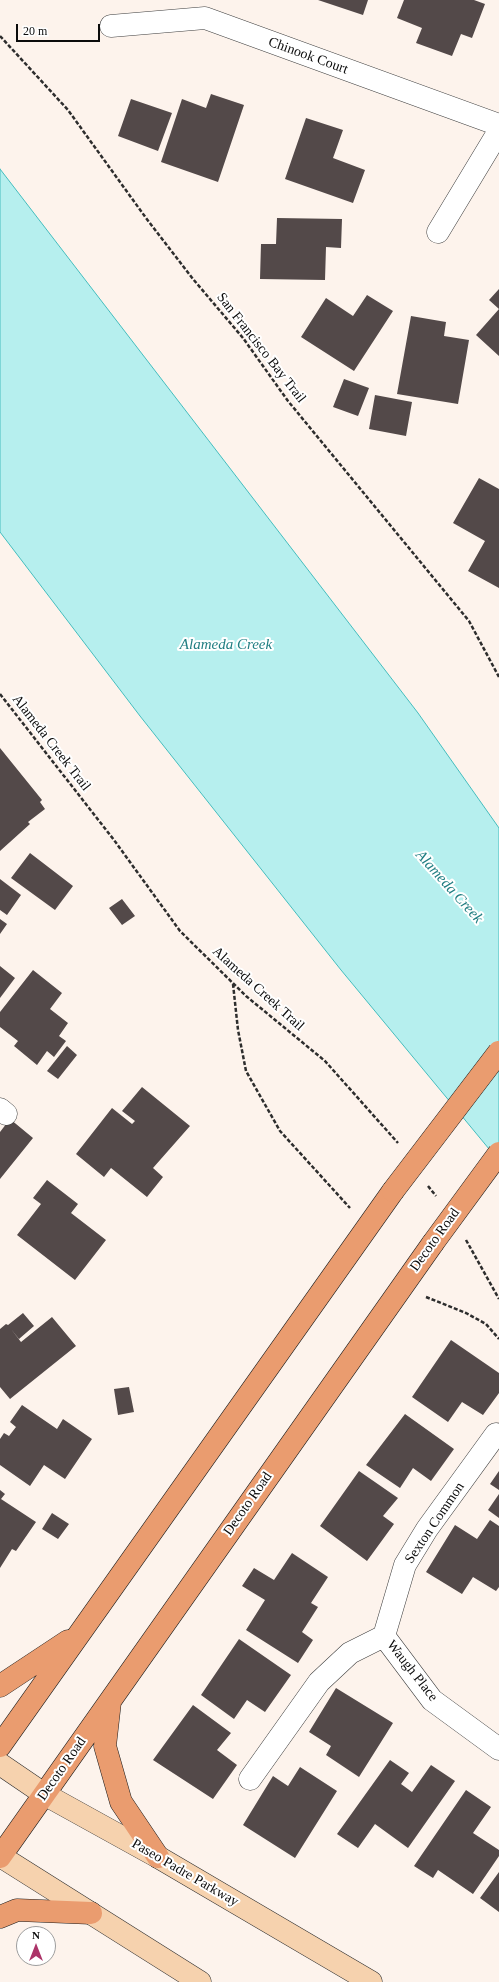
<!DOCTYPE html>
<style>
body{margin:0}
#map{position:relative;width:499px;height:1982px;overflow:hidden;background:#fdf3ec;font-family:Georgia,serif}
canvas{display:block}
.north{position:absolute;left:16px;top:1926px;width:40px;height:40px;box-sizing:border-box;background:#fff;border:1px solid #9d9d9d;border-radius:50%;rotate:0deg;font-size:11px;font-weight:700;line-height:16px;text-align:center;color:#0b0b0b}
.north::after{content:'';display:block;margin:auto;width:14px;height:18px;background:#ac3368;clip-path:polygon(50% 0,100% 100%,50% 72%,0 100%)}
.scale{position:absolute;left:16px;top:24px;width:84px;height:18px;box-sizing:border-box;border:2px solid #0b0b0b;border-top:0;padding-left:5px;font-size:12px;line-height:14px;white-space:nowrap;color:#0b0b0b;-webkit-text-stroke:3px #fff;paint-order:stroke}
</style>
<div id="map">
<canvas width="499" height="1982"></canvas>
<div class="north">N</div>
<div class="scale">20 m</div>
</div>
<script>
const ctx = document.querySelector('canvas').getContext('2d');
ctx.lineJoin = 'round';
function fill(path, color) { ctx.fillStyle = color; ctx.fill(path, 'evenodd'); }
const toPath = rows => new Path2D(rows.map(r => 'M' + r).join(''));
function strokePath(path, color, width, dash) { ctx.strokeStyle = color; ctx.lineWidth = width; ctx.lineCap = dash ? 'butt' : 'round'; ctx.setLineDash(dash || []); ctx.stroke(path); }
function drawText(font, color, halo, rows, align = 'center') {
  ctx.font = font + ' Georgia,serif'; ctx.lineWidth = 4; ctx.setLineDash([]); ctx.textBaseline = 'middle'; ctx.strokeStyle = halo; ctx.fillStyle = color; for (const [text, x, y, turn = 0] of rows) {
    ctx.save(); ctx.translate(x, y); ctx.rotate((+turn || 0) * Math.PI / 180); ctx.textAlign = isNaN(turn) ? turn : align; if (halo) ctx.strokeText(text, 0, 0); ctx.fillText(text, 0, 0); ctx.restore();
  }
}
const water = toPath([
 [0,169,418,713,499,828,499,1161,341,970,140,716,0,532,0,169]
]);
fill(water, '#b6efee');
strokePath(water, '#45bdbe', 1);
fill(toPath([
 [318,0,368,0,363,15],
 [404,0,474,0,485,4,472,38,461,34,452,56,416,43,422,28,397,18],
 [211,94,244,105,218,182,161,162,182,99,206,108],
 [131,99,172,113,158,151,118,136],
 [306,118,343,130,333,158,365,170,353,203,285,179],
 [277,218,342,219,341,248,326,247,325,280,260,279,261,244,276,244],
 [499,289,499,309,489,300],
 [367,295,393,311,354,371,301,337,326,298,353,316],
 [499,309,499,356,476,335],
 [411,316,446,322,444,336,469,340,458,404,397,394],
 [344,379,369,388,358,416,333,407],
 [375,395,412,402,406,436,369,429],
 [479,478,499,489,499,588,468,571,485,541,453,523],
 [0,748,42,800,40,802,45,809,28,822,30,824,0,851],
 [30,853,73,886,55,910,11,878],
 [0,879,21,895,7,915,0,910],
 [122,899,135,916,122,925,109,908],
 [0,919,7,924,0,934],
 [0,966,15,978,0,998],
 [33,970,62,993,50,1009,68,1023,59,1036,66,1041,54,1057,47,1051,37,1065,14,1046,18,1041,0,1027,0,1012],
 [67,1046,77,1055,58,1079,47,1071],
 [142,1087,190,1126,153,1168,163,1177,147,1197,111,1168,104,1177,76,1154,112,1108,132,1124,135,1121,122,1111],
 [10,1119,33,1138,0,1179,0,1132],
 [47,1180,78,1204,71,1213,106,1240,75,1280,17,1235,41,1204,33,1198],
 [23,1313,34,1326,19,1339,11,1329,21,1342,52,1317,76,1346,10,1399,0,1387,0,1329,6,1324,8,1325],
 [451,1340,499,1373,499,1393,483,1415,462,1402,448,1422,412,1397],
 [129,1387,134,1412,118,1415,114,1389],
 [22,1405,57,1429,63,1419,92,1439,65,1479,44,1465,30,1486,0,1465,0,1439,4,1433,9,1436,16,1427,10,1422],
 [405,1414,454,1449,431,1481,413,1468,400,1488,366,1465],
 [359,1471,398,1498,383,1516,394,1524,367,1561,320,1526],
 [499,1471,499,1490,490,1484],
 [0,1490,5,1494,1,1499,36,1522,16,1551,12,1549,0,1568],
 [499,1494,499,1518,488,1510],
 [52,1513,69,1524,58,1539,42,1529],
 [490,1520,499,1526,499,1587,496,1591,473,1577,462,1594,426,1572,455,1525,477,1539],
 [292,1553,328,1577,311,1603,318,1607,302,1632,313,1640,298,1663,246,1630,265,1600,242,1586,254,1568,274,1580],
 [239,1639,291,1675,265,1712,247,1700,234,1719,201,1695],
 [336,1688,393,1723,359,1777,326,1755,331,1746,309,1732],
 [193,1705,231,1733,217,1750,237,1765,213,1799,153,1760],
 [390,1760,409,1773,401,1784,412,1792,431,1765,455,1781,408,1848,375,1824,358,1848,337,1834],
 [300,1767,337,1791,295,1858,243,1825,273,1776,288,1786],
 [466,1790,491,1807,473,1833,499,1850,499,1856,473,1894,438,1870,433,1878,414,1866],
 [499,1872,499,1912,480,1898]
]), '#534949');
const minor = toPath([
 [111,26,205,18,499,125],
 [438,232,499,131],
 [0,1109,6,1114],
 [384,1636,432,1700,499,1749],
 [250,1779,319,1682,350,1653,384,1636,405,1565,427,1529,496,1434]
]);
const secondary = toPath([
 [0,1764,44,1794,158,1857,371,1982],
 [0,1856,200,1982]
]);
const primary = toPath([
 [0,1686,68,1641],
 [110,1702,105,1746,121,1802,158,1857],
 [0,1746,393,1191],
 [0,1857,433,1243],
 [0,1917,17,1910,91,1913]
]);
strokePath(minor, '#3e3e3e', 23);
strokePath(secondary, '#2d2d2d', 23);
strokePath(primary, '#1c1c1c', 23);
strokePath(toPath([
 [0,36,68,110,146,218,193,279,243,338,288,401,469,621,499,677],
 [0,694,114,840,180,931,246,996,325,1061,398,1143],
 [233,984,238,1030,246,1071,280,1131,350,1208],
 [428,1186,436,1196],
 [466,1240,499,1299],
 [426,1297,466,1313,486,1324,499,1339]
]), '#2d2d2d', 2.5, [4, 2]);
strokePath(minor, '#fff', 22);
strokePath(secondary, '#f6d2ae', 22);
strokePath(primary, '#ea9c6f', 22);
const primaryBridge = toPath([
 [393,1191,499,1052],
 [433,1243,499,1153]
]);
strokePath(primaryBridge, '#1c1c1c', 23, []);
strokePath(primaryBridge, '#ea9c6f', 22);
drawText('14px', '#0b0b0b', '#fff', [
 ["Chinook Court",308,56,20],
 ["San Francisco Bay Trail",261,348,52],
 ["Alameda Creek Trail",51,743,52],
 ["Alameda Creek Trail",258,989,42],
 ["Decoto Road",435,1240,-54],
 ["Decoto Road",248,1504,-55],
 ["Sexton Common",435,1523,-56],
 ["Waugh Place",412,1671,52],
 ["Decoto Road",62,1769,-55],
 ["Paseo Padre Parkway",185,1873,30]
]);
drawText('italic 15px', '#217e82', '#fff', [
 ["Alameda Creek",226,645],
 ["Alameda Creek",449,887,48]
]);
</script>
